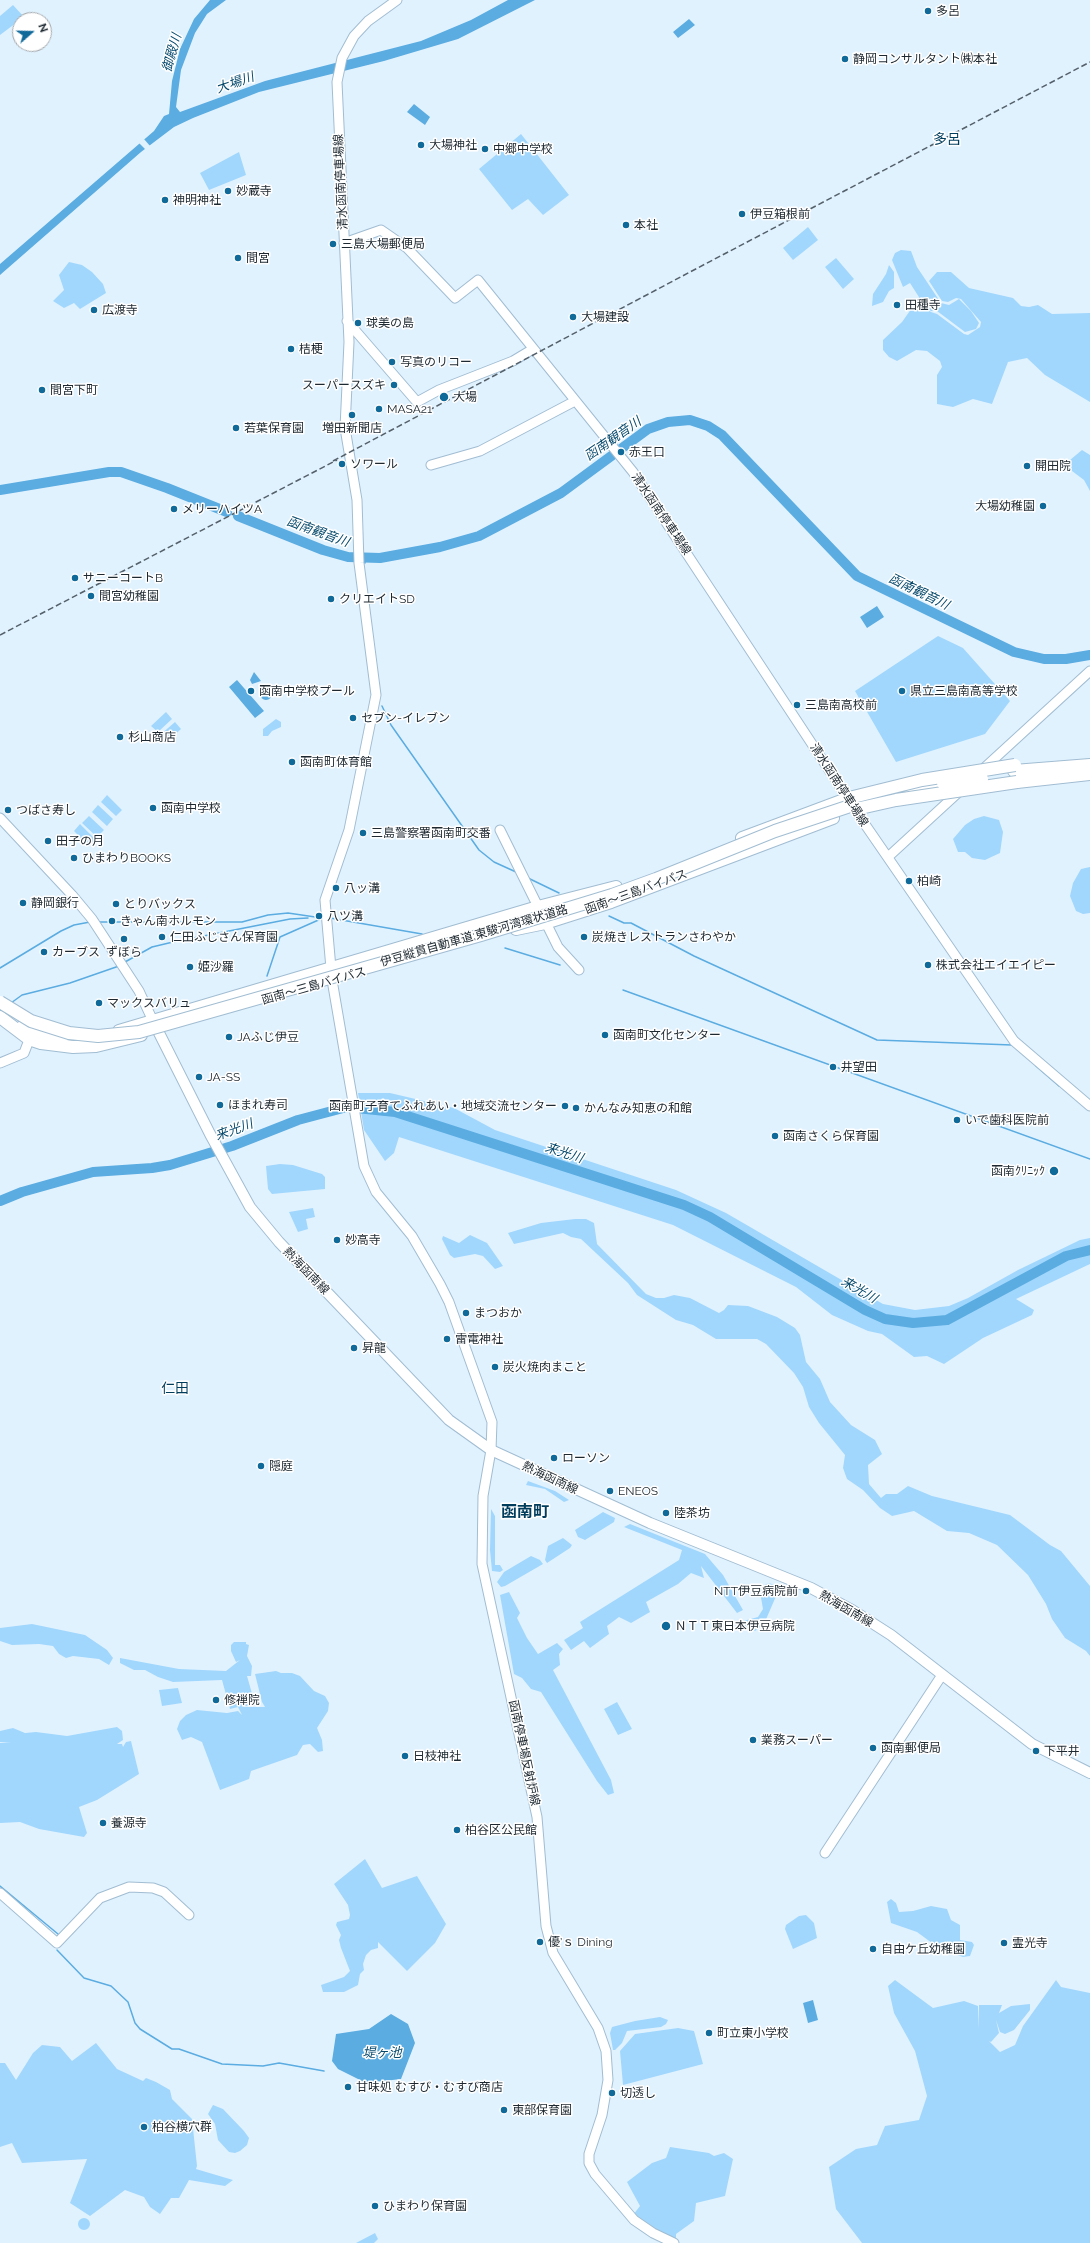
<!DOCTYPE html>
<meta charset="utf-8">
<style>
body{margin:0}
#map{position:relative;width:1090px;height:2243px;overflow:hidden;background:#e1f2ff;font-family:Raleway,sans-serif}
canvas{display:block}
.north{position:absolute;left:12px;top:12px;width:40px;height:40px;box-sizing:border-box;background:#fff;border:1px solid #a5a9ac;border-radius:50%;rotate:70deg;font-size:11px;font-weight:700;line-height:16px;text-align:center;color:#1d2830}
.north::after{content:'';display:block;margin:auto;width:14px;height:18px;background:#0f6999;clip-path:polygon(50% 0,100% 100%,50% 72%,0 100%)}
</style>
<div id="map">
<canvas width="1090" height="2243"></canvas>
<div class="north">N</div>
</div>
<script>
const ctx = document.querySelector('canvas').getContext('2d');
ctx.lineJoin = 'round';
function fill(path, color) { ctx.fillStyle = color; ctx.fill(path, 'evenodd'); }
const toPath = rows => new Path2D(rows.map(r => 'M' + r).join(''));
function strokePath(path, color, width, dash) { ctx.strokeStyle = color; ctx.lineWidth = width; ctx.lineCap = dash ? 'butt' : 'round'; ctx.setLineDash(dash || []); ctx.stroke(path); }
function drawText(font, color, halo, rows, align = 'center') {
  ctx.font = font + ' Raleway,"Noto Sans JP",sans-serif'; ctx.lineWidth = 3; ctx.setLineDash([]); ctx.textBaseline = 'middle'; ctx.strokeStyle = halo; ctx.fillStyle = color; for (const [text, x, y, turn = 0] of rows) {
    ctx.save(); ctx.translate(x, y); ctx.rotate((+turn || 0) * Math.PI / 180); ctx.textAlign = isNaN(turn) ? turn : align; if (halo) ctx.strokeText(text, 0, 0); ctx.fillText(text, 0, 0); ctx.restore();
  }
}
fill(toPath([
 [13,5,24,17,0,35,0,16],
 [521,134,569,195,543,215,528,199,512,210,479,169],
 [239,152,246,175,209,190,200,173],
 [808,227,818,240,793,260,783,248],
 [901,250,911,251,917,267,941,303,949,305,959,299,971,311,979,323,976,329,965,332,937,311,931,311,924,305,910,283,903,287,892,260,895,253],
 [836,258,854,279,843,289,825,267],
 [69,262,82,265,92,272,103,284,106,293,80,309,74,303,64,308,53,301,64,290,59,275],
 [889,265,894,272,894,288,889,291,883,302,872,306,873,294,886,274],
 [937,272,951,272,969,288,1013,298,1021,306,1029,307,1038,305,1052,314,1090,313,1090,402,1045,375,1027,358,1008,362,992,404,973,399,953,407,937,404,937,375,942,367,940,361,927,351,916,350,897,361,889,357,883,350,883,340,902,322,914,305,918,303,931,312,937,314,964,334,968,335,980,327,981,322,961,299,956,298,948,302,942,301,929,281],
 [1082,450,1090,455,1090,491,1084,480,1064,465],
 [938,636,963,648,1010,701,985,734,896,762,855,691],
 [166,712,172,719,158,732,151,726],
 [276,719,281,722,281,727,272,731,268,736,263,736,263,729],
 [175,722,181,729,167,742,160,735],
 [107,795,122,810,116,816,101,802],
 [98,805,113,819,107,826,92,812],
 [89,816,104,830,97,837,82,823],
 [984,816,999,820,1003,832,1000,853,985,860,972,858,965,852,958,852,953,839,965,825,974,819],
 [80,824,95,839,89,846,74,831],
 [1090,867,1090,913,1083,914,1076,911,1070,896,1073,883,1081,869],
 [358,1093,390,1093,454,1108,495,1130,676,1190,726,1213,883,1304,915,1310,949,1306,968,1298,1018,1270,1080,1240,1090,1238,1090,1264,1016,1299,1034,1310,1032,1315,983,1338,944,1364,927,1356,914,1357,882,1334,868,1331,832,1315,796,1287,673,1225,399,1137,394,1153,385,1161,364,1130],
 [280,1164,293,1165,322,1174,325,1177,325,1189,272,1194,268,1189,266,1166],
 [313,1208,315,1217,306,1219,308,1229,298,1232,289,1212],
 [575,1219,586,1219,594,1223,597,1244,646,1294,656,1298,664,1298,674,1295,690,1298,719,1313,724,1310,728,1305,748,1306,777,1317,795,1328,800,1335,806,1362,820,1379,830,1402,851,1425,875,1440,882,1454,868,1465,869,1484,881,1498,886,1494,897,1494,908,1486,932,1496,1010,1515,1050,1545,1061,1551,1090,1586,1090,1656,1086,1651,1065,1638,1052,1619,1046,1604,1028,1575,997,1545,969,1533,947,1531,914,1511,892,1516,880,1508,863,1490,847,1479,843,1468,845,1455,819,1423,809,1407,803,1387,794,1373,766,1344,757,1339,716,1339,693,1325,676,1320,637,1295,628,1283,581,1239,571,1237,563,1233,514,1244,508,1233,541,1223],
 [470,1235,487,1243,503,1266,495,1269,483,1256,475,1254,454,1258,450,1255,442,1239,443,1236,459,1243],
 [528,1481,555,1491,569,1500,564,1502,545,1489,526,1485],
 [491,1509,495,1516,495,1565,500,1565,503,1570,500,1572,492,1571,490,1550],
 [603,1512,615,1518,614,1522,585,1540,578,1537,575,1530],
 [630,1524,705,1554,723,1575,743,1610,737,1613,701,1566,704,1578,691,1573,678,1584,646,1602,650,1612,631,1623,619,1617,607,1626,609,1634,590,1648,584,1641,571,1650,564,1640,583,1628,580,1622,679,1560,682,1550,624,1527],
 [563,1538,572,1545,570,1548,547,1563,545,1560,548,1546],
 [531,1556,540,1560,543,1564,505,1586,501,1587,497,1582,504,1572],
 [769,1583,780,1587,764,1624,755,1631,746,1628,743,1621,758,1617,763,1609,760,1592,764,1585],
 [509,1592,520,1613,517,1618,527,1638,538,1654,557,1643,563,1649,559,1654,560,1665,553,1670,611,1780,614,1793,608,1795,597,1781,541,1692,531,1689,522,1678,514,1674,500,1595],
 [32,1624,85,1635,107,1650,113,1658,109,1665,99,1659,73,1656,66,1658,59,1654,53,1646,39,1644,12,1645,0,1641,0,1628],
 [234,1642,246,1642,246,1644,249,1645,247,1656,252,1666,251,1676,247,1676,255,1704,241,1707,265,1707,262,1702,255,1674,276,1671,281,1673,292,1673,300,1676,314,1691,325,1696,329,1703,328,1711,317,1728,322,1740,323,1751,318,1752,310,1744,303,1745,297,1755,251,1771,249,1779,220,1790,202,1742,191,1737,182,1740,177,1729,180,1721,186,1715,197,1710,227,1713,238,1711,242,1715,238,1707,230,1709,222,1680,173,1682,158,1677,145,1670,134,1670,120,1663,120,1658,179,1669,226,1671,240,1660,236,1662,231,1651,231,1645],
 [178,1688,182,1703,162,1706,159,1690],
 [617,1702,632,1729,618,1735,604,1709],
 [117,1727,122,1731,123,1740,117,1744,122,1744,123,1747,126,1742,131,1741,139,1774,97,1800,79,1807,87,1833,84,1837,39,1829,20,1822,0,1823,0,1743,11,1743,0,1742,0,1731,13,1728,25,1733,36,1732,67,1736],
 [365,1859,382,1888,417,1876,446,1924,435,1943,407,1971,378,1942,378,1948,371,1950,366,1955,363,1964,364,1970,360,1974,358,1985,344,1992,323,1992,321,1985,344,1977,350,1971,341,1948,339,1940,341,1935,336,1925,337,1922,349,1919,350,1915,348,1905,334,1884],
 [891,1899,896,1903,899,1912,913,1911,931,1906,947,1909,951,1920,960,1925,960,1940,972,1942,974,1945,970,1956,963,1957,957,1955,936,1946,917,1932,891,1923,887,1902],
 [806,1915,814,1923,817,1938,793,1949,785,1929,786,1925,799,1916],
 [895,1980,933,2008,964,2001,978,2006,979,2029,979,2005,1002,2005,999,2013,1011,2006,1030,2004,1030,2010,1014,2030,1005,2034,1000,2032,996,2020,999,2033,991,2042,989,2041,1000,2052,1015,2045,1023,2026,1056,1980,1061,1987,1090,1993,1090,2243,862,2243,836,2209,829,2167,856,2149,877,2145,885,2126,919,2120,927,2096,915,2051,894,2013,888,1986],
 [660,2017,668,2020,666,2024,661,2027,627,2031,622,2043,615,2050,613,2050,610,2033,612,2027,635,2021],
 [678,2028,694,2031,703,2064,623,2085,620,2051,635,2034],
 [96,2043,117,2069,143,2081,146,2078,156,2082,170,2090,172,2099,192,2119,197,2166,196,2169,233,2180,225,2186,189,2180,179,2198,171,2198,160,2214,150,2207,144,2197,125,2190,90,2216,70,2203,87,2159,22,2163,12,2143,0,2147,0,2063,5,2063,16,2080,33,2053,42,2045,60,2047,72,2061],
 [213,2105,223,2109,244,2131,249,2138,247,2145,240,2151,235,2153,229,2152,218,2140,215,2124,208,2114],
 [670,2147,709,2153,714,2156,724,2153,733,2159,725,2196,696,2203,694,2221,676,2234,676,2241,642,2223,633,2215,640,2206,627,2182,652,2163,666,2158],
 '78 2224a6 6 0 1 1 12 0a6 6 0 1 1-12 0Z',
 [375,2233,378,2239,374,2243,356,2243]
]), '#a1d7fd');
fill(toPath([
 [210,0,226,0,207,14,195,33,181,70,176,107,180,112,265,81,421,41,471,20,508,0,535,0,458,39,384,61,259,92,193,118,174,127,141,152,0,275,0,264,154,131,164,116,169,114,172,81,180,49,194,19],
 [689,19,695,25,678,38,673,32],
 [414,104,430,117,425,125,407,112],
 [877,606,884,617,867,628,860,617],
 [254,672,261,681,252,684,250,680],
 [237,680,264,711,255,718,229,687],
 '260 694a6 6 0 1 1 12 0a6 6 0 1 1-12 0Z',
 [813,2000,818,2020,808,2023,803,2003],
 [391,2014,408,2024,415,2043,401,2079,366,2083,338,2069,332,2061,336,2034,369,2029]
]), '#5bace1');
fill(toPath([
 [143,138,151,147,146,150,138,142]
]), '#e1f2ff');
strokePath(toPath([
 [364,559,365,563],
 [382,706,391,725,479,850,494,862,516,872],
 [528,878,559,893],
 [609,916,624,923,631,923,694,956,877,1040,1012,1045],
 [330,918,422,934],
 [98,922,242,922,268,915,288,913,322,918],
 [505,948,560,965],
 [125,962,152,947,173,942,290,919,308,918],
 [0,968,61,931,74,925,90,922],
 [267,976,280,937,323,918],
 [623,990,1090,1159],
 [11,1003,22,995,70,983,119,966],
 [1036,1066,1059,1086],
 [0,1886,58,1934],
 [57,1950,84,1978,111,1986,128,2002,135,2023,140,2029,172,2049,179,2049,222,2064,263,2066,279,2063,324,2071]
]), '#5bace1', 1.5);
strokePath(toPath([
 [0,490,109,472,121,472,167,488,227,512],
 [238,516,323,550,348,557,380,558,440,547,479,536,561,493,648,429,668,422,690,420,708,426,722,435,857,576,1014,652,1044,659,1066,659,1090,655],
 [0,1201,22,1192,93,1172,152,1168,170,1165,232,1146,298,1120,347,1107,395,1112,684,1205,710,1217,865,1310,885,1319,913,1323,947,1320,1066,1256,1090,1250]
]), '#5bace1', 10);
const secondary = toPath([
 [397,0,368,21,354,36,342,58,337,82,349,342,345,428,357,500,359,563,376,695,349,830,325,900,332,980,364,1166,376,1192,412,1236,440,1284,449,1302,492,1422,491,1450,483,1496,482,1564,537,1817,546,1926,553,1953,598,2028,606,2051,608,2080,602,2115,589,2154,589,2163,595,2174,634,2220,653,2233,674,2243],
 [344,243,381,230,407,248,455,298,478,280,633,472,862,820,1014,1041,1090,1106],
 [347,321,417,402,439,390,513,361,533,349],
 [431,465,480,451,575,401],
 [982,770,1090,671],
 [0,818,72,895,92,919,139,991,153,1021],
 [500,830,558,947,579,970],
 [888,857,961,790],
 [0,1063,24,1053,31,1035],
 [825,1853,942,1675],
 [0,1893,57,1943,100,1898,129,1887,153,1888,164,1892,189,1915]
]);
const primary = toPath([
 [153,1021,210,1134,250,1207,279,1242,449,1420,491,1450,650,1523,811,1588,852,1610,891,1635,1032,1744,1090,1773]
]);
const highway = toPath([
 [1014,771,1090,765],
 [1017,782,1090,774],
 [865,802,943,783],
 [742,838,849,798],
 [516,929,545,923,611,902,833,818],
 [0,1017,29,1039,41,1043,73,1047,96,1046,141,1035],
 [23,1026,33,1032,62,1038],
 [119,1031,538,907,616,887]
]);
strokePath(secondary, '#a1bdd2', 11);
strokePath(primary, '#a1bdd2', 12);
strokePath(highway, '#a1bdd2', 14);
strokePath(secondary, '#fff', 9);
strokePath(primary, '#fff', 10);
strokePath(highway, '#fff', 12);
strokePath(toPath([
 [333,461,690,272,1090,62],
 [0,635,337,460]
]), '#54606a', 1.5, [6, 3]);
const highwayBridge = toPath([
 [943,783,982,779],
 [849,798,922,780,1015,765],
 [856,809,896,800,1017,782],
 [0,1002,31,1021,69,1033,98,1036,139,1032,481,935,612,895,656,879,775,831,853,805]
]);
strokePath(highwayBridge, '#a1bdd2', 14, []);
strokePath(highwayBridge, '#fff', 12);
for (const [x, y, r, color] of [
 [928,11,4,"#0f6999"],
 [845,59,4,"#0f6999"],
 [421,145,4,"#0f6999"],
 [485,149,4,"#0f6999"],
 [228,191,4,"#0f6999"],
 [165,200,4,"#0f6999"],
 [742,214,4,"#0f6999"],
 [626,225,4,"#0f6999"],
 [333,244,4,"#0f6999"],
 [238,258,4,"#0f6999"],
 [897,305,4,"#0f6999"],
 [94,310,4,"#0f6999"],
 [573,317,4,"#0f6999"],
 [358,323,4,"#0f6999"],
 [291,349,4,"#0f6999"],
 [392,362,4,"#0f6999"],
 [394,385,4,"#0f6999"],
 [42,390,4,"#0f6999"],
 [444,397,5,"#0f6999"],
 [379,409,4,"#0f6999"],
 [352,415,4,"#0f6999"],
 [236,428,4,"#0f6999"],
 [621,452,4,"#0f6999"],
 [342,464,4,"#0f6999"],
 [1027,466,4,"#0f6999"],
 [1043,506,4,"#0f6999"],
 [174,509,4,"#0f6999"],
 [75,578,4,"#0f6999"],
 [91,596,4,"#0f6999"],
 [331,599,4,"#0f6999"],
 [251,691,4,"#0f6999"],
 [902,691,4,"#0f6999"],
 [797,705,4,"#0f6999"],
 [353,718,4,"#0f6999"],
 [120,737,4,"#0f6999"],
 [292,762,4,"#0f6999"],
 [153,808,4,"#0f6999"],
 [8,810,4,"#0f6999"],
 [363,833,4,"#0f6999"],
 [48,841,4,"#0f6999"],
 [74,858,4,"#0f6999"],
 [909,881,4,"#0f6999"],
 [336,888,4,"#0f6999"],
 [23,903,4,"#0f6999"],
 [116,904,4,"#0f6999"],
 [319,916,4,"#0f6999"],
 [112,921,4,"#0f6999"],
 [162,937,4,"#0f6999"],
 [584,937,4,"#0f6999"],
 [124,939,4,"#0f6999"],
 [44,952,4,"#0f6999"],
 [928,965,4,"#0f6999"],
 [190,967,4,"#0f6999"],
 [99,1003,4,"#0f6999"],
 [605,1035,4,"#0f6999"],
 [229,1037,4,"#0f6999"],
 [833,1067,4,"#0f6999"],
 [199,1077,4,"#0f6999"],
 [220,1105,4,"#0f6999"],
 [565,1106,4,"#0f6999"],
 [576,1108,4,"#0f6999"],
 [957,1120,4,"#0f6999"],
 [775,1136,4,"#0f6999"],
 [1054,1171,5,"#0f6999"],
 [337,1240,4,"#0f6999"],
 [466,1313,4,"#0f6999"],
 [447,1339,4,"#0f6999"],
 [354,1348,4,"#0f6999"],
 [495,1367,4,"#0f6999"],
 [554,1458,4,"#0f6999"],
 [261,1466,4,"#0f6999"],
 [610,1491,4,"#0f6999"],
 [666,1513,4,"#0f6999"],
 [806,1591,4,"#0f6999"],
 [666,1626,5,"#0f6999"],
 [216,1700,4,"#0f6999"],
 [753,1740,4,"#0f6999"],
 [873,1748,4,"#0f6999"],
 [1036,1751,4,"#0f6999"],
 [405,1756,4,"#0f6999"],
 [103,1823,4,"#0f6999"],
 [457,1830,4,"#0f6999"],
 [540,1942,4,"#0f6999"],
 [1004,1943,4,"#0f6999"],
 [873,1949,4,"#0f6999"],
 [709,2033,4,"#0f6999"],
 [348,2087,4,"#0f6999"],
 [612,2093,4,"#0f6999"],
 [504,2110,4,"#0f6999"],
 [144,2127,4,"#0f6999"],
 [375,2206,4,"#0f6999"]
]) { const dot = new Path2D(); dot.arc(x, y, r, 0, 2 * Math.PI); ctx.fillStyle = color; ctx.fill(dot); strokePath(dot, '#fff', 1.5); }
drawText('12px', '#1d2830', '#fff', [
 ["多呂",936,11],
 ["静岡コンサルタント㈱本社",853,59],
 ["大場神社",429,145],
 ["中郷中学校",493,149],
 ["妙蔵寺",236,191],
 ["神明神社",173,200],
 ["伊豆箱根前",750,214],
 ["本社",634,225],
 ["三島大場郵便局",341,244],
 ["間宮",246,258],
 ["田種寺",905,305],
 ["広渡寺",102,310],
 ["大場建設",581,317],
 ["球美の島",366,323],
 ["桔梗",299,349],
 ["写真のリコー",400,362],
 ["スーパースズキ",386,385,"right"],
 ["間宮下町",50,390],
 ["大場",453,397],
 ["MASA21",387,409],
 ["若葉保育園",244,428],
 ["増田新聞店",352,428,"center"],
 ["赤王口",629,452],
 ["ソワール",350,464],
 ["開田院",1035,466],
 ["大場幼稚園",1035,506,"right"],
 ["メリーハイツA",182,509],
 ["サニーコートB",83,578],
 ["間宮幼稚園",99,596],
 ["クリエイトSD",339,599],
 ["函南中学校プール",259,691],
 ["県立三島南高等学校",910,691],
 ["三島南高校前",805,705],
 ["セブン-イレブン",361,718],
 ["杉山商店",128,737],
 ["函南町体育館",300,762],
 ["函南中学校",161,808],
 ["つばさ寿し",16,810],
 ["三島警察署函南町交番",371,833],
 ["田子の月",56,841],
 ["ひまわりBOOKS",82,858],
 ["柏崎",917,881],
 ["八ッ溝",344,888],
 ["静岡銀行",31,903],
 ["とりバックス",124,904],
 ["八ツ溝",327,916],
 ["きゃん南ホルモン",120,921],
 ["仁田ふじさん保育園",170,937],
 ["炭焼きレストランさわやか",592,937],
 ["カーブス",52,952],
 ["ずぼら",124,952,"center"],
 ["株式会社エイエイピー",936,965],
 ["姫沙羅",198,967],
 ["マックスバリュ",107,1003],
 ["函南町文化センター",613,1035],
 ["JAふじ伊豆",237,1037],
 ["井望田",841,1067],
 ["JA-SS",207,1077],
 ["ほまれ寿司",228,1105],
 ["函南町子育てふれあい・地域交流センター",557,1106,"right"],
 ["かんなみ知恵の和館",584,1108],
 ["いで歯科医院前",965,1120],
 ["函南さくら保育園",783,1136],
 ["函南ｸﾘﾆｯｸ",1045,1171,"right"],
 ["妙高寺",345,1240],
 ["まつおか",474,1313],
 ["雷電神社",455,1339],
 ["昇龍",362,1348],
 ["炭火焼肉まこと",503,1367],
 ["ローソン",562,1458],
 ["隠庭",269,1466],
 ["ENEOS",618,1491],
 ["陸茶坊",674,1513],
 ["NTT伊豆病院前",798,1591,"right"],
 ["ＮＴＴ東日本伊豆病院",675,1626],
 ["修禅院",224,1700],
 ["業務スーパー",761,1740],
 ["函南郵便局",881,1748],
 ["下平井",1044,1751],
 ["日枝神社",413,1756],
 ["養源寺",111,1823],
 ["柏谷区公民館",465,1830],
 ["優’ｓ Dining",548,1942],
 ["霊光寺",1012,1943],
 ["自由ケ丘幼稚園",881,1949],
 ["町立東小学校",717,2033],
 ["甘味処 むすび・むすび商店",356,2087],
 ["切透し",620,2093],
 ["東部保育園",512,2110],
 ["柏谷横穴群",152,2127],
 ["ひまわり保育園",383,2206]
], 'left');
drawText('12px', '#1d2830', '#fff', [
 ["清水函南停車場線",341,182,-93],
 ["清水函南停車場線",661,514,56],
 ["清水函南停車場線",839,785,57],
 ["函南～三島バイパス",636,892,-20],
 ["伊豆縦貫自動車道;東駿河湾環状道路",474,936,-16],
 ["函南～三島バイパス",314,986,-16],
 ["熱海函南線",306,1271,46],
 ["熱海函南線",550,1478,25],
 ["熱海函南線",846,1609,30],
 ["函南停車場反射炉線",524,1753,78]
]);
drawText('italic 13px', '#074a6d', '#fff', [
 ["御殿川",172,53,-74],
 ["大場川",235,83,-19],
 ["函南観音川",613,439,-35],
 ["函南観音川",318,532,20],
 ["函南観音川",919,592,26],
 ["来光川",234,1130,-20],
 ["来光川",564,1153,18],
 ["来光川",859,1290,30],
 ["堤ヶ池",382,2053]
]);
drawText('14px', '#003d5d', '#fff', [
 ["多呂",947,140],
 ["仁田",175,1389]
]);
drawText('bold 16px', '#003d5d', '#fff', [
 ["函南町",525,1512]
]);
</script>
